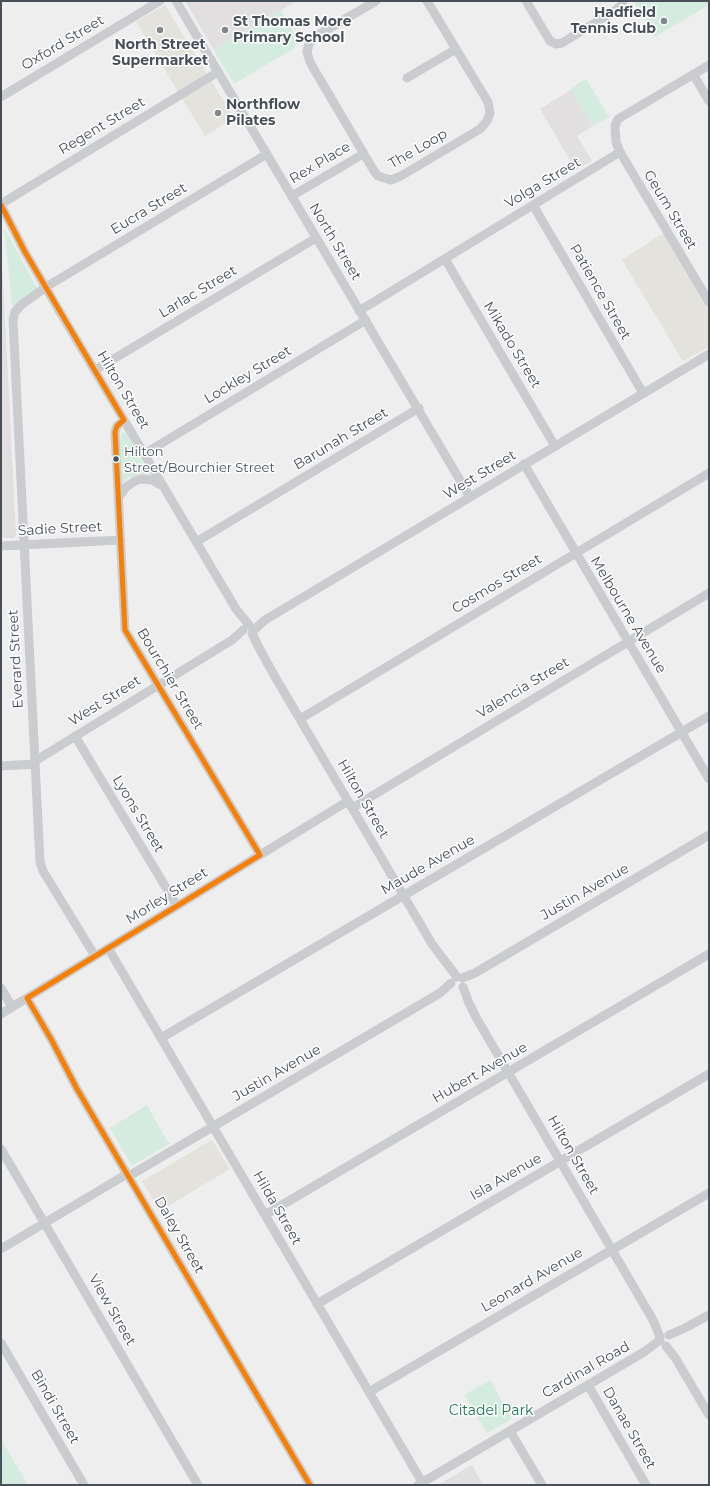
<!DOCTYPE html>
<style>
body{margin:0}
#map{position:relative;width:710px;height:1486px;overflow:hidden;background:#efeeee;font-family:Montserrat,sans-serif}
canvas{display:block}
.frame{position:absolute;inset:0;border:2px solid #474f59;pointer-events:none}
</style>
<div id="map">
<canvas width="710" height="1486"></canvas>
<div class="frame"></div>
</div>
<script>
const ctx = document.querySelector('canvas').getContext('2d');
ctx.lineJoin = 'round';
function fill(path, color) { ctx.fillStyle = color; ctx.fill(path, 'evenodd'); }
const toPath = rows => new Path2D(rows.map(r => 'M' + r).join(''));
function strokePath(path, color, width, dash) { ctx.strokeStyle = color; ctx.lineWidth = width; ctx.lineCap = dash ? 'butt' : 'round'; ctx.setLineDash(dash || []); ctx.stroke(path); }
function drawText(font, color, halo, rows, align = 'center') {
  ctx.font = font + ' Montserrat,sans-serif'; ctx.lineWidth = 3; ctx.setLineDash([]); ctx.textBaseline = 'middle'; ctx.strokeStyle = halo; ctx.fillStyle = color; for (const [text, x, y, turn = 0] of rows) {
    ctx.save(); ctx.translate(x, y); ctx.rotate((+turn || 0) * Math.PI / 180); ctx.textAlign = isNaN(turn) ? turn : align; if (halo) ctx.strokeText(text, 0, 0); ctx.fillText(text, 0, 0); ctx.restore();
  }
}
fill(toPath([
 [165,5,234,118,205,136,136,22],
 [665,232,709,293,709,347,683,361,622,260],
 [212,1140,230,1169,160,1211,142,1181]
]), '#e4e2dc');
fill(toPath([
 [185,1,296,1,214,50],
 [571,90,593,126,577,136,592,161,576,170,540,109],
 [1,241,16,535,14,538,1,538],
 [472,1465,483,1485,438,1485]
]), '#e1dfdf');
fill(toPath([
 [634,1,709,1,709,5,655,37],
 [281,10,299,41,293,49,234,84,214,50],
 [586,79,609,117,593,126,571,90,572,87],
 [4,227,37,288,25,296,13,313],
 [126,432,151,477,139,475,130,477,122,483,120,441,121,433],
 [147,1105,169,1144,132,1166,110,1128],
 [490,1380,512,1419,487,1433,464,1395],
 [1,1439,28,1485,1,1485]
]), '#d4ecdf');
strokePath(toPath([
 [176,1,470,497],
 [376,1,316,36,309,44,307,51,308,56,311,64,374,171,378,176,391,180,401,176,480,129,487,121,490,113,488,102,427,1],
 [526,1,550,41,556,44,562,43,616,10,622,5,623,1],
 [693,74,709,101],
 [407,78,456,49],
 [1,97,160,1],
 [620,152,709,302],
 [292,196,363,154],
 [1,204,218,72],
 [1,205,25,252,60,312,236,609,249,625],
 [533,205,643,393],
 [445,259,555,446],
 [359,311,620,152,616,142,615,126,618,119,709,65],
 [95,370,316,238],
 [124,420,117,426,115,432,125,630,260,855],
 [144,454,366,320],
 [524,464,709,779],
 [118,498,126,487,135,481,141,479,152,480,161,485],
 [196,542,419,408],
 [1,546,121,540],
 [253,631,265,620,709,354],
 [252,633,258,646,274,675,432,944,457,977],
 [300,719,709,473],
 [75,736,177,906],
 [35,761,232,640,243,630],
 [1,766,35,764],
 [352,808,709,593],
 [108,948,422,1482],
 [95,956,43,871,40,862,13,320,15,312,21,305,46,287,267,154],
 [462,978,475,973,709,835],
 [463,987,469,1003,477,1019,653,1320,660,1337],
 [1,988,12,1007],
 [27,998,51,1039,77,1089,310,1485],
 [1,1014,348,801],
 [161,1038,709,716],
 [1,1149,198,1485],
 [129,1176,440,993,451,983],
 [265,1215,709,954],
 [1,1249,127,1174],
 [317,1304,709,1074],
 [669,1335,685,1328,709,1315],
 [1,1343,84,1485],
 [666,1346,676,1359,709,1415],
 [588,1385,646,1485],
 [369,1392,709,1193],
 [510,1431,542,1485],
 [418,1485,644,1352,660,1340]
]), '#cacccf', 9);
strokePath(toPath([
 [1,205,25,252,124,420],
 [124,420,117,426,115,432,125,630,260,855],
 [27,998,51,1039,77,1089,310,1485],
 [27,998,260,855]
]), '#f67f04', 5);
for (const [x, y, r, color] of [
 [664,21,4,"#82878d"],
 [160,30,4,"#82878d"],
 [225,30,4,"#82878d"],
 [218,113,4,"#82878d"],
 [116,459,3.5,"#474f59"]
]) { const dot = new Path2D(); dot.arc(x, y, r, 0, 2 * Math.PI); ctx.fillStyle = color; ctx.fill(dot); strokePath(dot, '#fff', 1.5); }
drawText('13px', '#474f59', '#fff', [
 ["Hilton",124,452],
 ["Street/Bourchier Street",124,468]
], 'left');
drawText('bold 14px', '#474f59', '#fff', [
 ["Hadfield",656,13,"right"],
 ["Tennis Club",656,29,"right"],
 ["St Thomas More",233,22],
 ["Primary School",233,38],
 ["North Street",160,45,"center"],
 ["Supermarket",160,61,"center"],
 ["Northflow",226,105],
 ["Pilates",226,121]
], 'left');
drawText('14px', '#474f59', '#fff', [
 ["Oxford Street",63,43,-31],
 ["Regent Street",102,126,-31],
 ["The Loop",418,149,-30],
 ["Rex Place",320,163,-31],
 ["Volga Street",543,183,-31],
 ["Eucra Street",149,209,-31],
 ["Geum Street",670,210,59],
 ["North Street",335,242,59],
 ["Larlac Street",198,292,-31],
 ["Patience Street",600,292,60],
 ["Mikado Street",512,345,59],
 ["Lockley Street",248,375,-31],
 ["Hilton Street",123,390,59],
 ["Barunah Street",341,439,-31],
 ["West Street",480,475,-31],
 ["Sadie Street",60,529,-3],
 ["Cosmos Street",497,584,-31],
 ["Melbourne Avenue",628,615,59],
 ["Everard Street",16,659,-93],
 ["Bourchier Street",170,679,59],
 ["Valencia Street",523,688,-31],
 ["West Street",105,701,-32],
 ["Hilton Street",363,799,60],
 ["Lyons Street",138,814,59],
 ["Maude Avenue",428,865,-30],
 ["Justin Avenue",585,892,-30],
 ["Morley Street",167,896,-32],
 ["Justin Avenue",277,1073,-30],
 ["Hubert Avenue",480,1073,-30],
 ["Hilton Street",573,1155,60],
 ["Isla Avenue",506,1177,-30],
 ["Hilda Street",277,1208,60],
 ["Daley Street",179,1235,60],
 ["Leonard Avenue",532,1280,-30],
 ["View Street",112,1310,60],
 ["Cardinal Road",586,1370,-30],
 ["Bindi Street",55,1407,60],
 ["Danae Street",629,1428,60]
]);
drawText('14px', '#1d7451', '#fff', [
 ["Citadel Park",491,1411]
]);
</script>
